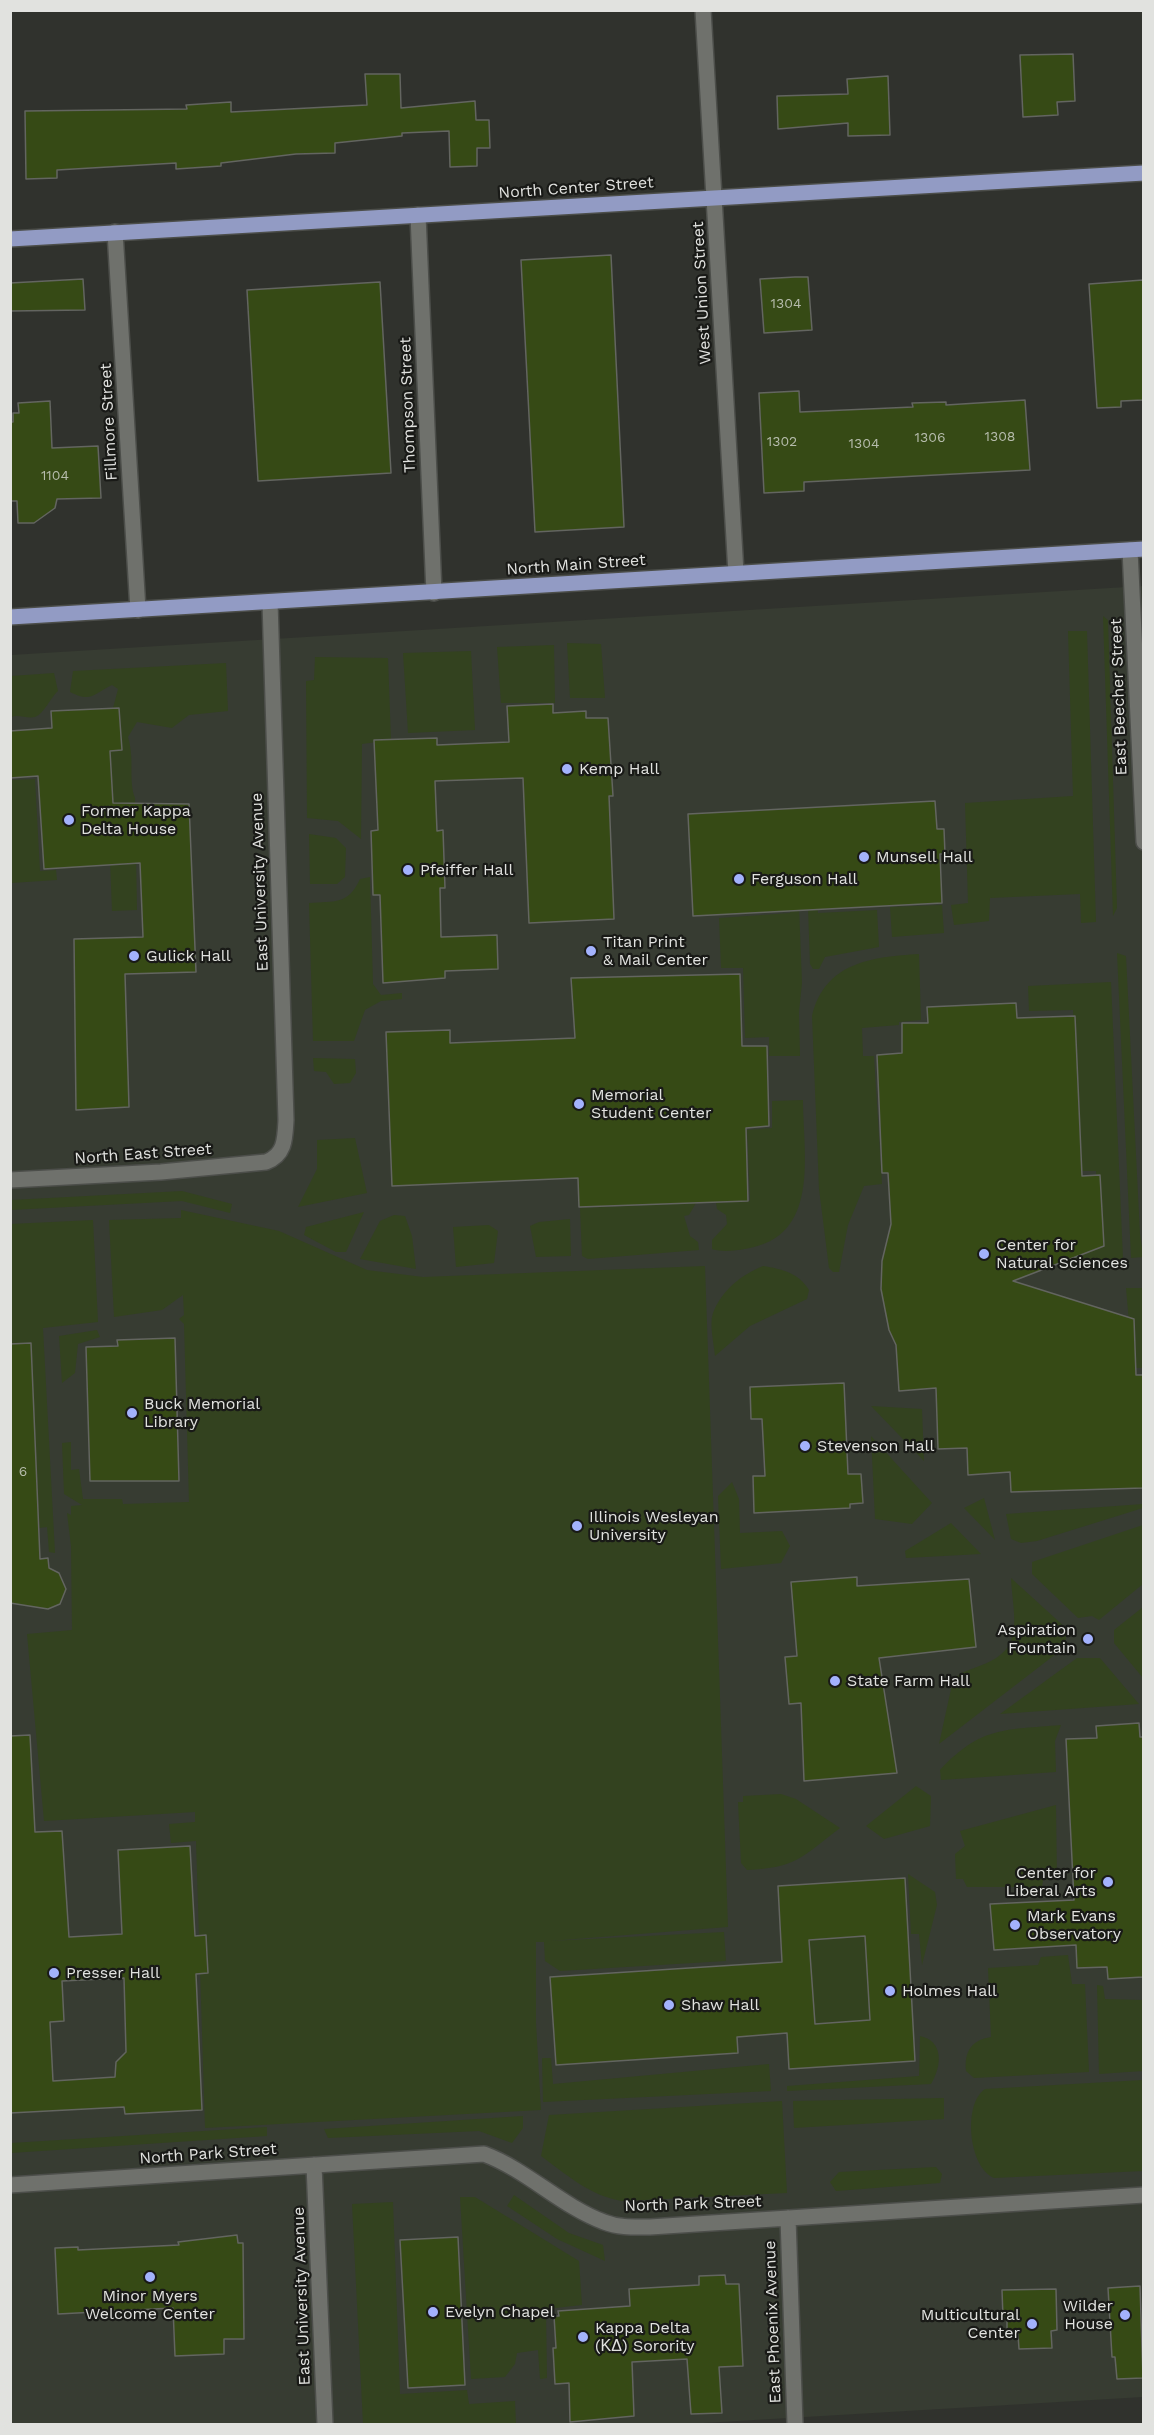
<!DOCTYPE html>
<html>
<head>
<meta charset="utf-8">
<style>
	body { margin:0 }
	#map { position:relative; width:1154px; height:2435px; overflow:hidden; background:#30322d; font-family:"Work Sans",sans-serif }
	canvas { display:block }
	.frame { position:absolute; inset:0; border:12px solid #e1e2df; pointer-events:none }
</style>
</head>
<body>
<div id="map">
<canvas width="1154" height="2435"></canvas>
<div class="frame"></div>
</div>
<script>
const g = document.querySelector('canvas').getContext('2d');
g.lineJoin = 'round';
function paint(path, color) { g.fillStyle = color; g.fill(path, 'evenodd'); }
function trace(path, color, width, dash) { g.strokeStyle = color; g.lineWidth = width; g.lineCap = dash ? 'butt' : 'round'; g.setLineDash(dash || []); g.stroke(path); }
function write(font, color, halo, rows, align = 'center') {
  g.font = font + ' "Work Sans",sans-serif'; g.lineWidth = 4.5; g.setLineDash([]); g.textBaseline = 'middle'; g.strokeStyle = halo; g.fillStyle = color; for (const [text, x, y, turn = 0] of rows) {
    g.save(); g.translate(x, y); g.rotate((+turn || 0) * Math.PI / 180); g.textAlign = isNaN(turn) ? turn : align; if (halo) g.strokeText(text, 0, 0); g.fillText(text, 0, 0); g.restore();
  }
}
paint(new Path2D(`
	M1143,586v1811l-456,27h-676v-1769z`), '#373c32');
paint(new Path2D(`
	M1103,616l5,4 9,288 -4,8z
	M1068,631h19l9,291 -15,1 -1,-29 -90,4 -1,23 -35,4 -3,-20 17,-2 -3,-100 108,-7z
	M567,643l34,1 4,54h-35z
	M554,645l1,58h-54l-4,-56z
	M471,651l4,79 -67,3 -5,-80z
	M315,657l73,1 3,82 -29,4 -1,95 -23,-18 -31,-3 -1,-137 8,-1z
	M226,663l2,48 -39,4 -17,13 -35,-6 -9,15c7,23 0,43 7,61l2,112 -25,1 -2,-50 -15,-88 16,-1 -1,-21 12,-1 -3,-42h-6l5,-19 -6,-4c-19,9 -20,18 -42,7l3,-21z
	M54,673l4,18c-7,6 -14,23 -23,26 -8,2 -16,-3 -24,0v-41z
	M35,779l5,92 16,-1 1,10 -46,3v-103z
	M309,834l27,4 10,10 -1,29 -8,7h-27z
	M370,877l3,107 8,11 21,-2v6l-21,2 -16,9 -11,31h-41l-4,-138c26,-2 39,2 51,-24z
	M942,905l2,28 -52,4 -2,-30z
	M799,906l3,77 -3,29 1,44h-31v-19l-24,1 -2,-70h-22l-2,-50 71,-5 1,-6z
	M817,906l1,7 59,-3 2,37 -54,10 -6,12h-6l-3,-5 -2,-57z
	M1117,953l9,3 14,278 3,20v3l-12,1z
	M919,954l2,66 -22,2v3l-37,3 1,28h11l8,128 -18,2 -16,39 -9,47h-6l-4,-4 -10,-79 -7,-173c13,-54 60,-59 107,-62z
	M1111,982l12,277 -55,8 -1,-9 34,-13 -5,-74h-29l13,-10 -7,-151 -44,1 -1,-25z
	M313,1058l42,1 1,14 -6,10 -16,1 -8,-12 -12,-1z
	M803,1100c0,52 17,131 -49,147 -13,3 -29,6 -42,2v-9l15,-16 -1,-9 -9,-6 -1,-6 34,-2 -3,-71 25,-2v-27z
	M355,1138l12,55 -69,14 19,-38v-29z
	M182,1191l50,13 -2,9 -48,-12 -171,9v-10z
	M696,1203l-7,12 -5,1 6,20 8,6 1,8 -111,9 -6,-3 -2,-48z
	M181,1210l98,21 88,39 56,7 282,-11 23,661 -178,14 174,-9 2,29 -166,10 -15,-10 -1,-19h-8v81l5,87 -336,18 -9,-287 -25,2 -2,-19 26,-2v-10l-151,9 -17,-187 45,-4 -1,-84 -4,-33 4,2v-9l11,-1 -18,-11 -2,-51 9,-1v28l8,-1 4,30h39l1,5 66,-2 -5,-178 -5,-5 5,-4 -1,-20 -21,15 -48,7 -5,-97 72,-2z
	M364,1212l-18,40h-10l-32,-17 2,-8z
	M394,1215l11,1 7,20 4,33 -56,-10 20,-38z
	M570,1219l1,37 -35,1 -6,-31 9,-4z
	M93,1220l5,102 -55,6 12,225 -6,-1 -2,-25 -8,1 -9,-161 -19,2 -1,-145z
	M489,1225l9,6 -4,32 -38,4 -3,-40z
	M763,1266c19,3 36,7 46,24l-2,9 -57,27 -35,30c-1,-12 -6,-32 -2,-43 9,-23 28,-38 50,-47z
	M1126,1288h17v80h-10z
	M97,1330l3,7 -22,7 -3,29 -13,10 -3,-47z
	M871,1406l51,3 2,52z
	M871,1436l61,67 -20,21 -37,-5z
	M732,1482l7,17 1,34 42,-2 8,15 -9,17 -60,6 -3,-73z
	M984,1498l11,42 -31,-32z
	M1143,1504v4l-106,33 -16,2 -10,-4 -5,-25z
	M951,1523l30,31 -75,4 -1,-7z
	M1143,1525v59l-44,36 -7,-4 -14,2 -46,-44v-12z
	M1011,1578l56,51 -2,18 -126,97 14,-64c7,-8 19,-11 29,-15 44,-16 31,-48 29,-87z
	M1143,1607v71l-29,-35v-13z
	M1077,1658h23l39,46 -139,10z
	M1061,1725l-6,16 1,31 -115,8 -1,-10c41,-44 65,-40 121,-45z
	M916,1786l15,10 -1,30 -46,13 -18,-13z
	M781,1794l15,5 44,29c-38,29 -44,40 -93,42l-6,-7 -3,-61h5v-6z
	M1056,1805l1,74 -14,1 -1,7h-75l-4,-8h-7l-1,-25 10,-8 -5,-15z
	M908,1874l27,18 2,13 -15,60 -3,-31h-8z
	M865,1936l5,84 -55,4 -6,-84z
	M1068,1955l4,29h13l4,88 -115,6 -8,-7c-2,-20 6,-31 25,-34l-3,-69 50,-3 3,-8z
	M1097,1985l6,1 2,13 38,1v71l-44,3z
	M920,2036c24,5 22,30 11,48l-144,7v-5l132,-10z
	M542,2058h9l2,26 216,-20 2,27 -228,11z
	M1143,2080v91l-149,7c-26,-11 -31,-75 -9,-89z
	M944,2098v21l-150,9 -1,-27z
	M782,2101l5,92 -165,8c-32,-5 -56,-27 -81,-45l8,-41z
	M523,2116v12l-11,15 -33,-12 -151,7 -4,-9z
	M267,2127v9l-256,17v-10z
	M936,2167l6,7 -2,9 -104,8 -6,-9 9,-10z
	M514,2195l55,38 34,12 2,16 -48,-22 -50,-33z
	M460,2197h15l104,64 3,44 -36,4 1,69 -7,1 -2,-29 -21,3 -2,11 -10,13 -34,2z
	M393,2202l7,192 67,-4 2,14 46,-3 1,23h-153l-11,-220z`), '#33421f');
const building = new Path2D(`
	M1073,54l2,47 -18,1 1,13 -35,2 -3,-62z
	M365,74h35l1,34 74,-7 1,19h13l1,28h-13v18l-27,1 -1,-36 -47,2v3l-67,7v10l-39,1 -75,9v3l-45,3v-6l-119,7v8l-31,1 -1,-68 162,-2 -1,-4 45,-3v10l136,-7z
	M888,76l2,59 -42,1v-13l-70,6 -1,-33 71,-2 -1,-15z
	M611,255l13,272 -89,5 -14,-272z
	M795,277h13l4,53 -48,3 -4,-54z
	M83,279l2,31 -75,1v-28z
	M1143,280v120l-22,1v6l-24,1 -8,-124z
	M380,282l11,191 -133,8 -11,-191z
	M799,391l1,21 113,-5 -1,-4 34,-1v3l79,-5 5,70 -226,12v9l-40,2 -5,-100z
	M50,401l2,47 46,-2 3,52 -44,1 -2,9 -21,15h-16l-1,-22h-7v-79h3v-9h6l-1,-10z
	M553,704v9l33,-2v7h22l5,78h-4l5,123 -85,4 -6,-145 -88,3 2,50 6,-1 2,58h-5l1,49 56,-2 1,34 -53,2v7l-62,5 -3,-88h-7l-2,-64 7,-1 -4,-90 63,-2v7l72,-3 -2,-36z
	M119,708l3,42 -12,1 3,52 76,1 7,168 -71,2 4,133 -53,3 -2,-171 69,-2 -3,-74 -96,6 -6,-93 -28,2v-47l42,-3 -1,-17z
	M935,801l2,28h7l1,25h-5l2,49 -249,13 -5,-102z
	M740,974l2,72h25l2,80 -23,2 2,73 -169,6 -1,-29 -186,8 -6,-154 64,-2v13l125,-5 -4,-60z
	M1016,1003l1,15 58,-2 7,160 18,-1 4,71 -91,35 121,38 2,56h7v113l-132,4 -1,-20 -42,3 -1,-27 -29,1 -2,-61 -37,3 -3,-46 -7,-15 -8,-41 1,-28 9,-37 -3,-51h-6l-5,-118 25,-2v-30h26l-1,-16z
	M175,1338l4,143h-89l-4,-134 32,-1 -1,-6z
	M31,1343l9,216 8,-1 1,10 10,5 7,16 -6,15 -12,5 -38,-6v-259z
	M844,1383l4,91h13l2,29 -13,1v4l-96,5 -1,-37h12l-3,-57h-11l-1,-32z
	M857,1577v9l112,-7 7,68 -97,11 18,115 -93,8 -3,-78 -12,1 -4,-47 12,-1 -6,-74z
	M1139,1723l1,14h3v240l-35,2 -1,-12 -30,1 -1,-23 -82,5 -4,-46 84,-4 -8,-161 31,-1 -1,-12z
	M30,1735l5,97 27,-1 7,106 53,-3 -4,-84 72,-4 5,90 11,-1 1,20 1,18 -12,1 6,136 -77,4 -1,-7 -114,6v-377zM124,1978l2,74 -10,10 -1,15 -62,4 -3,-59 14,-1 -2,-40z
	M905,1878l10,183 -126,8 -2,-36 -50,4 1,16 -182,12 -6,-88 232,-15 -4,-76zM865,1936l5,84 -55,4 -6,-84z
	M237,2235l1,8h5l1,96h-20v15l-49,2 -2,-48 -115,6 -3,-66 23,-1v3l101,-5 -1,-3z
	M458,2237l7,148 -57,3 -8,-148z
	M725,2275l1,9h13l4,82 -24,1 3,46 -31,1 -4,-55 -55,3 2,54 -64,6 -1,-39 -14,1 -2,-36h3l-2,-32h5l-1,-5 72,-5 -1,-17 70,-4v-9z
	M1140,2286l3,92 -26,1 -2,-22h-3l-4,-69z
	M1056,2289l1,41 -6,1 1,17 -33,1 -1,-15h-11v-16h-4l-1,-28z`);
paint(building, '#364a15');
trace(building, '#636560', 1.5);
const minor = new Path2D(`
	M703,10l33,563
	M418,215l16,378
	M115,232l23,378
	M1130,550l14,292
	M10,1180l151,-8 105,-10c19,-7 19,-23 20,-42l-16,-518
	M314,2165l11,259
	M10,2185l474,-31c43,16 77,52 120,68 15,6 31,5 46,5l494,-32
	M788,2218l7,206`);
const primary = new Path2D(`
	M10,239l1134,-66
	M10,617l1134,-68`);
trace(minor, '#4c4e4a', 18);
trace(primary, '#4c4e4a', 18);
trace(minor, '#6f716c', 15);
trace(primary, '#929bc4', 15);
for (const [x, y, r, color] of [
	[567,769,6,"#a3b2fd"],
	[69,820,6,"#a3b2fd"],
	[864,857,6,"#a3b2fd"],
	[408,870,6,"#a3b2fd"],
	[739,879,6,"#a3b2fd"],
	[591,951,6,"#a3b2fd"],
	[134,956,6,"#a3b2fd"],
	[579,1104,6,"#a3b2fd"],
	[984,1254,6,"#a3b2fd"],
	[132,1413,6,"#a3b2fd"],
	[805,1446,6,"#a3b2fd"],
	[577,1526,6,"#a3b2fd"],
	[1088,1639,6,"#a3b2fd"],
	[835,1681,6,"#a3b2fd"],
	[1108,1882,6,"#a3b2fd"],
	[1015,1925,6,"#a3b2fd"],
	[54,1973,6,"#a3b2fd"],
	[890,1991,6,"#a3b2fd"],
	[669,2005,6,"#a3b2fd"],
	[150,2277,6,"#a3b2fd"],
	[433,2312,6,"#a3b2fd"],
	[1125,2315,6,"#a3b2fd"],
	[1032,2324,6,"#a3b2fd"],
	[583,2337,6,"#a3b2fd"]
]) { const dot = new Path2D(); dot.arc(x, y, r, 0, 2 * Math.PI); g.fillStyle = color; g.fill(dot); trace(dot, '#191a17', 2); }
write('14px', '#b6bcac', null, [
	["1304",786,304],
	["1308",1000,437],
	["1306",930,438],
	["1302",782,442],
	["1304",864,444],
	["1104",55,476],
	["6",23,1472]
]);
write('16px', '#e1e2df', '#191a17', [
	["North Center Street",576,188,-4],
	["West Union Street",702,293,-93],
	["Thompson Street",408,405,-92],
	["Fillmore Street",109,422,-93],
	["North Main Street",576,565,-4],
	["East Beecher Street",1119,697,-92],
	["East University Avenue",260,882,-92],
	["North East Street",143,1154,-4],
	["North Park Street",208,2154,-4],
	["North Park Street",693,2204,-2],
	["East University Avenue",302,2296,-92],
	["East Phoenix Avenue",773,2322,-92]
]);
write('16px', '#e1e2df', '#191a17', [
	["Kemp Hall",579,769],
	["Former Kappa",81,811],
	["Delta House",81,829],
	["Munsell Hall",876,857],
	["Pfeiffer Hall",420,870],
	["Ferguson Hall",751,879],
	["Titan Print",603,942],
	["& Mail Center",603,960],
	["Gulick Hall",146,956],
	["Memorial",591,1095],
	["Student Center",591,1113],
	["Center for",996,1245],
	["Natural Sciences",996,1263],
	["Buck Memorial",144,1404],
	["Library",144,1422],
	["Stevenson Hall",817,1446],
	["Illinois Wesleyan",589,1517],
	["University",589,1535],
	["Aspiration",1076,1630,"right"],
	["Fountain",1076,1648,"right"],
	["State Farm Hall",847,1681],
	["Center for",1096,1873,"right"],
	["Liberal Arts",1096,1891,"right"],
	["Mark Evans",1027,1916],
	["Observatory",1027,1934],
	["Presser Hall",66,1973],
	["Holmes Hall",902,1991],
	["Shaw Hall",681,2005],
	["Minor Myers",150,2296,"center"],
	["Welcome Center",150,2314,"center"],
	["Wilder",1113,2306,"right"],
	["House",1113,2324,"right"],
	["Evelyn Chapel",445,2312],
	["Multicultural",1020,2315,"right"],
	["Center",1020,2333,"right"],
	["Kappa Delta",595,2328],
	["(ΚΔ) Sorority",595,2346]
], 'left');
</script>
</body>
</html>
